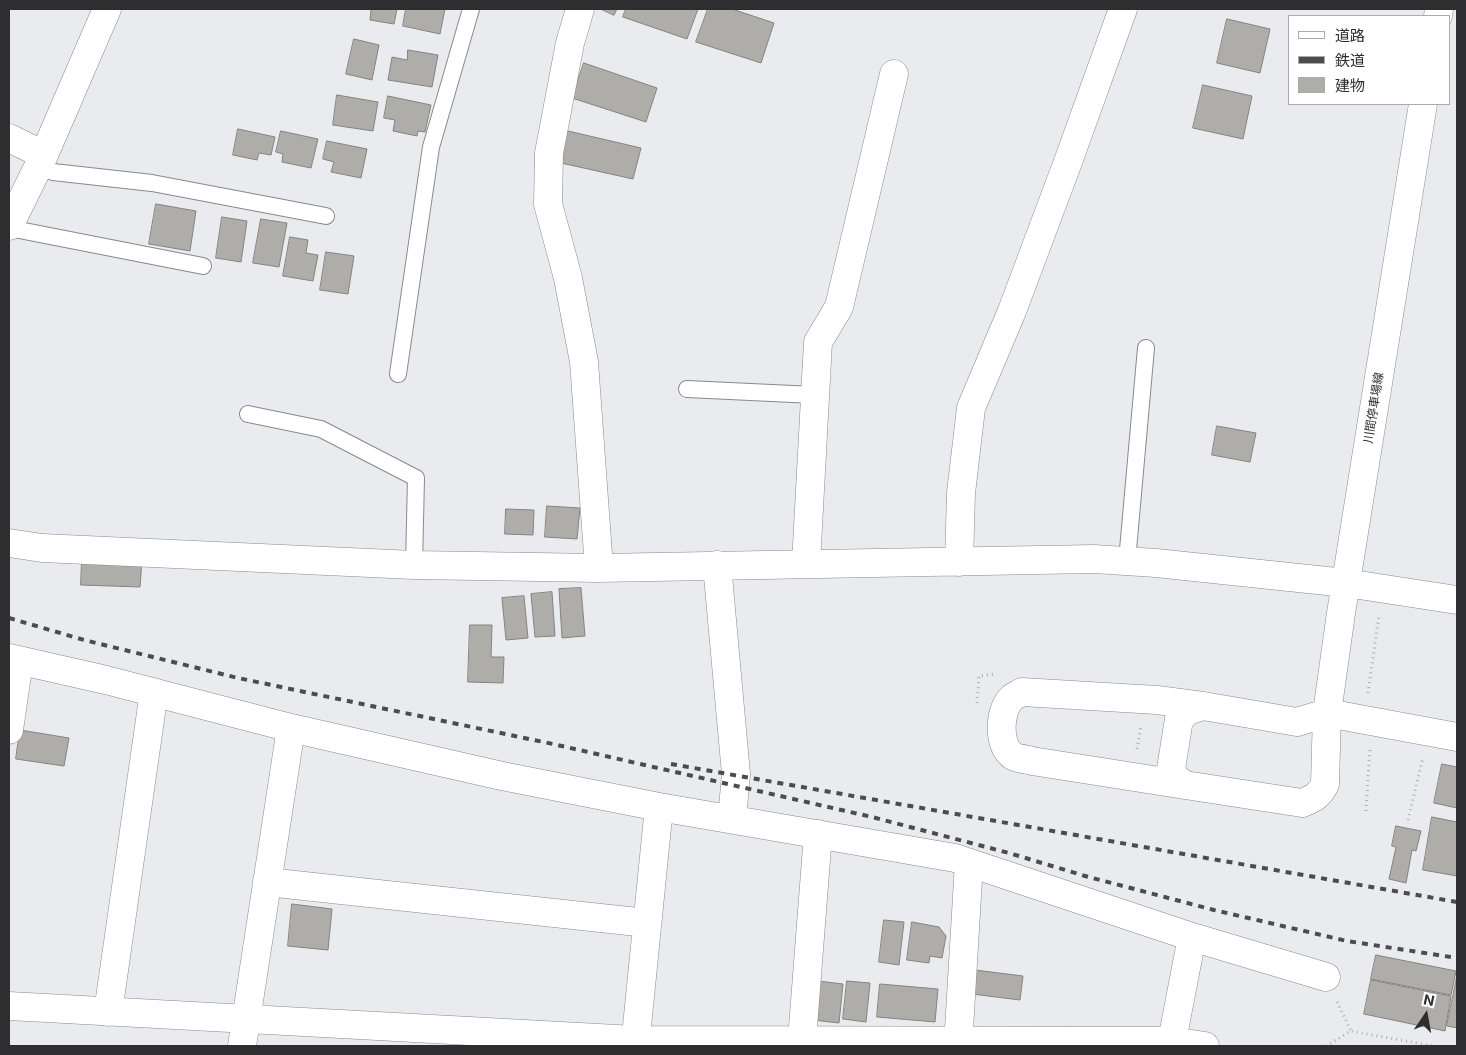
<!DOCTYPE html>
<html>
<head>
<meta charset="utf-8">
<style>
	body { margin:0 }
	#map { position:relative; width:1466px; height:1055px; overflow:hidden; background:#eaebef; font-family:Inter,"Noto Sans JP",sans-serif }
	canvas { display:block }
	.frame { position:absolute; inset:0; border:10px solid #2e2e30; pointer-events:none }
	.legend { position:absolute; left:1288px; top:15px; width:162px; height:90px; box-sizing:border-box; background:#fff; border:1px solid #ababac; margin:0; padding:6px 9px; list-style:none; font-size:15px; color:#2e2e30 }
	.legend li { display:flex; align-items:center; gap:10px; height:25px }
	.legend b { width:25px; border:1px solid #ababac }
	.north { position:absolute; left:1401px; top:990px; width:50px; height:50px; -webkit-text-stroke:4px #fff; paint-order:stroke; rotate:12deg; font-size:14px; font-weight:700; line-height:20px; text-align:center; color:#2e2e30 }
	.north::after { content:''; display:block; margin:auto; width:18px; height:22px; background:#2e2e30; clip-path:polygon(50% 0,100% 100%,50% 72%,0 100%) }
</style>
</head>
<body>
<div id="map">
<canvas width="1466" height="1055"></canvas>
<div class="frame"></div>
<ul class="legend">
<li><b style="height:6px;background:#fff"></b>道路</li>
<li><b style="height:6px;background:#4c4c4e"></b>鉄道</li>
<li><b style="height:14px;background:#aeada9"></b>建物</li>
</ul>
<div class="north">N</div>
</div>
<script>
const g = document.querySelector('canvas').getContext('2d');
g.lineJoin = 'round';
function paint(path, color) { g.fillStyle = color; g.fill(path, 'evenodd'); }
function trace(path, color, width, dash) { g.strokeStyle = color; g.lineWidth = width; g.lineCap = dash ? 'butt' : 'round'; g.setLineDash(dash || []); g.stroke(path); }
function write(font, color, halo, rows, align = 'center') {
  g.font = font + ' Inter,"Noto Sans JP",sans-serif'; g.lineWidth = 5; g.setLineDash([]); g.textBaseline = 'middle'; g.strokeStyle = halo; g.fillStyle = color; for (const [text, x, y, turn = 0] of rows) {
    g.save(); g.translate(x, y); g.rotate((+turn || 0) * Math.PI / 180); g.textAlign = isNaN(turn) ? turn : align; if (halo) g.strokeText(text, 0, 0); g.fillText(text, 0, 0); g.restore();
  }
}
const building = new Path2D(`
	M361,9h36l-3,15 -24,-4 1,-10z
	M406,9h39l-5,25 -37,-8z
	M601,9h16l-3,6z
	M626,9h72l-11,30 -64,-22z
	M708,9h24l42,14 -13,40 -65,-21z
	M1227,19l43,10 -10,44 -43,-10z
	M354,39l25,6 -7,35 -26,-6z
	M408,50l30,5 -6,32 -44,-7 4,-23 15,3z
	M584,63l73,25 -11,34 -74,-24z
	M1203,85l49,11 -9,43 -50,-11z
	M337,95l41,7 -5,29 -40,-6z
	M388,96l43,9 -6,27 -7,-1 -1,5 -24,-5 2,-11 -11,-2z
	M238,129l37,8 -4,18 -12,-2 -2,7 -24,-5z
	M281,131l37,8 -7,29 -29,-6 1,-8 -7,-2z
	M568,131l73,17 -8,31 -72,-16z
	M327,141l40,8 -6,29 -30,-6 3,-10 -11,-3z
	M156,204l40,7 -6,40 -41,-7z
	M222,217l25,4 -6,41 -25,-4z
	M261,219l26,4 -8,44 -26,-4z
	M290,237l18,3 -2,13 12,2 -5,26 -30,-5z
	M326,252l28,4 -6,38 -28,-4z
	M1217,426l39,7 -6,29 -38,-7z
	M547,506l33,2 -3,31 -32,-2z
	M506,509l28,1 -1,25 -28,-1z
	M82,558l60,2 -2,27 -59,-2z
	M581,588l4,48 -23,2 -3,-49z
	M552,592l3,44 -20,1 -4,-43z
	M524,596l4,42 -22,2 -4,-42z
	M470,625h22l-1,32h13l-1,26 -35,-1z
	M20,730l49,8 -5,28 -48,-7z
	M1442,764l15,3v41l-23,-5z
	M1432,817l25,5v54l-34,-6z
	M1396,826l25,5 -5,20 -4,-1 -6,33 -17,-4 7,-32 -4,-1z
	M292,904l40,5 -4,41 -40,-4z
	M884,920l20,2 -5,43 -20,-3z
	M912,922l27,5 7,9 -4,22 -12,-2 -1,7 -22,-3z
	M1376,955l80,16 -5,24 -80,-16z
	M967,969l56,7 -3,24 -56,-7z
	M1457,975v53l-10,-2z
	M1371,980l80,16 -6,35 -81,-17z
	M818,981l25,3 -4,39 -26,-3z
	M847,981l23,2 -4,39 -23,-3z
	M880,984l58,5 -3,33 -58,-5z`);
paint(building, '#aeada9');
trace(building, '#84837f', 1);
const lane = new Path2D(`
	M39,165l14,7 99,11 174,33
	M9,228l194,38
	M398,374l33,-227 40,-138
	M687,389l127,6
	M248,414l73,15 95,49 -2,87
	M1127,561l19,-213`);
const street = new Path2D(`
	M580,9l-10,34 -21,110 -1,51 20,74 16,84 15,206
	M9,138l35,17
	M9,226l35,-71 63,-146
	M9,543l33,5 372,17 185,3 495,-9 62,4 190,20
	M959,562l2,-69 10,-85 41,-97 57,-152 54,-150
	M806,564l12,-222 21,-35 55,-233
	M717,565l19,209 -4,45
	M9,658l97,22 185,48 211,48 157,31 296,51 237,79 134,40
	M1327,713l130,24
	M9,730l10,-69
	M267,882l380,41
	M9,1006l626,34 537,1 33,5
	M108,1012l46,-320
	M802,1040l16,-206
	M242,1046l49,-318
	M635,1046l24,-239
	M958,1046l11,-183
	M1171,1046l21,-109`);
const secondary = new Path2D(`
	M1438,16l1,-7
	M1346,583l111,17
	M1327,713l-30,9 -94,-16 -15,5 -9,8 -8,50 4,9 10,7 117,18c11,-4 18,-8 23,-19l2,-71 14,-100 82,-509
	M1185,785l-153,-24c-5,-2 -14,-2 -19,-5 -16,-10 -14,-47 -1,-58 2,-2 7,-4 10,-6l135,8 46,6`);
trace(lane, '#88898d', 18);
trace(street, '#88898d', 29);
trace(secondary, '#88898d', 29);
trace(new Path2D(`
	M1368,693l11,-78
	M977,703l2,-27 16,-2
	M1137,749l4,-23
	M1366,811l4,-64
	M1408,820l15,-63
	M1397,877l8,-40
	M1379,968l63,12
	M1337,1002l14,29
	M1326,1046l25,-15 82,15`), '#afafb3', 3, [1, 4]);
trace(lane, '#fff', 16);
trace(street, '#fff', 28);
trace(secondary, '#fff', 28);
trace(new Path2D(`
	M9,618l75,22 154,38 315,66 319,73 137,36 76,23 129,34 133,31 110,17
	M671,764l786,138`), '#4c4c4e', 4, [6, 6]);
write('12px', '#2e2e30', '#fff', [
	["川間停車場線",1374,408,-81]
]);
</script>
</body>
</html>
